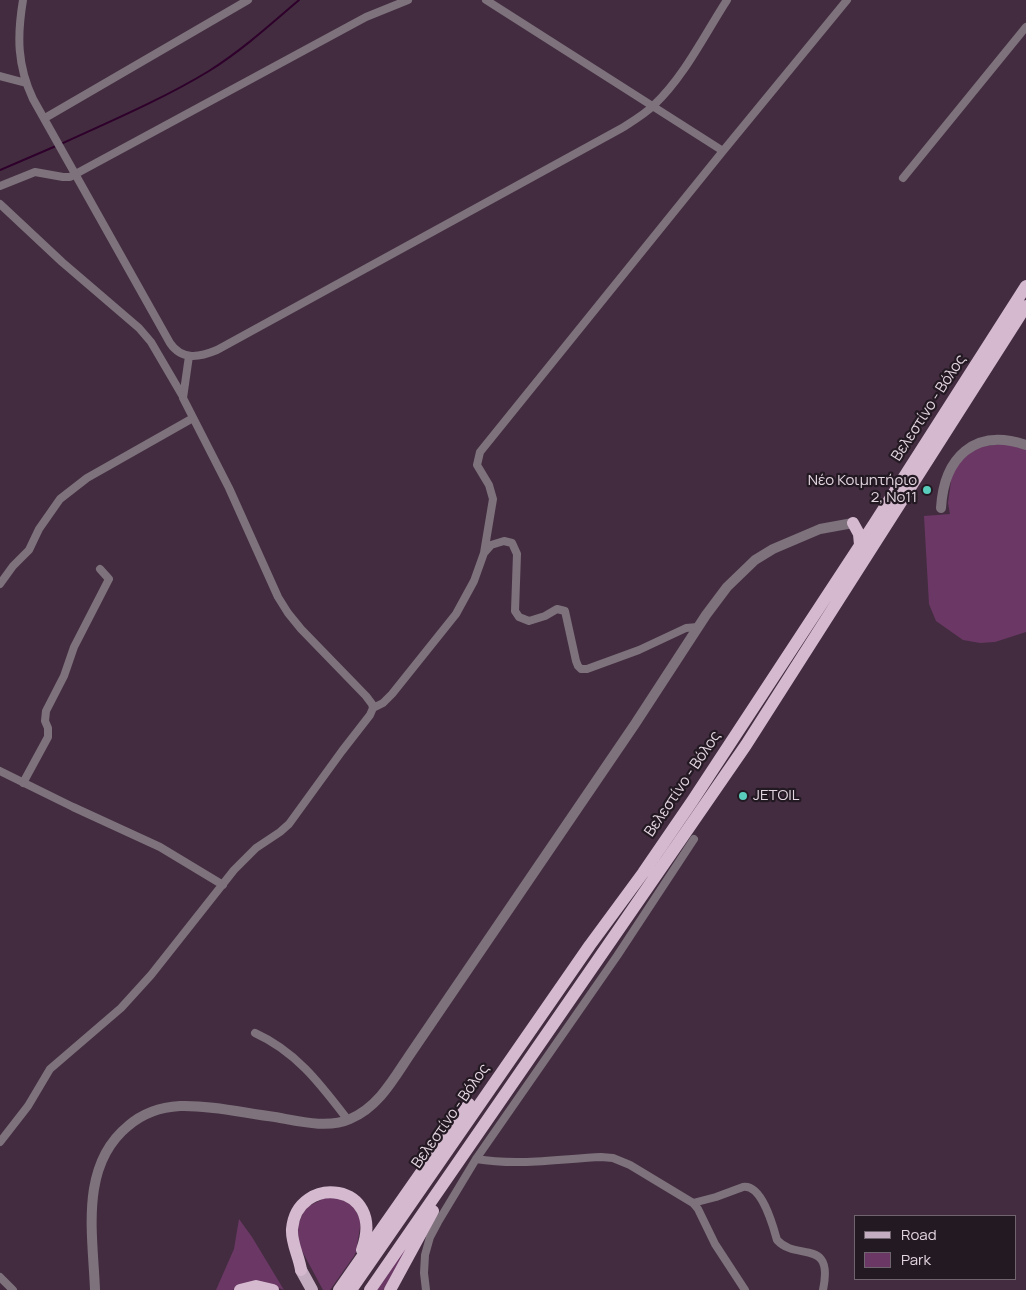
<!DOCTYPE html>
<html>
<head>
<meta charset="utf-8">
<style>
	body { margin:0 }
	#map { position:relative; width:1026px; height:1290px; overflow:hidden; background:#432c40; font-family:Manrope,sans-serif }
	canvas { display:block }
	.legend { position:absolute; left:854px; top:1215px; width:162px; height:65px; box-sizing:border-box; background:#231922; border:1px solid #70646e; margin:0; padding:6px 9px; list-style:none; font-size:15px; color:#e3d5e1 }
	.legend li { display:flex; align-items:center; gap:10px; height:25px }
	.legend b { width:25px; border:1px solid #70646e }
</style>
</head>
<body>
<div id="map">
<canvas width="1026" height="1290"></canvas>
<ul class="legend">
<li><b style="height:6px;background:#c5adc1"></b>Road</li>
<li><b style="height:14px;background:#6b3865"></b>Park</li>
</ul>
</div>
<script>
const g = document.querySelector('canvas').getContext('2d');
g.lineJoin = 'round';
function paint(path, color) { g.fillStyle = color; g.fill(path, 'evenodd'); }
function trace(path, color, width, dash) { g.strokeStyle = color; g.lineWidth = width; g.lineCap = dash ? 'butt' : 'round'; g.setLineDash(dash || []); g.stroke(path); }
function write(font, color, halo, rows, align = 'center') {
  g.font = font + ' Manrope,sans-serif'; g.lineWidth = 4.5; g.setLineDash([]); g.textBaseline = 'middle'; g.strokeStyle = halo; g.fillStyle = color; for (const [text, x, y, turn = 0] of rows) {
    g.save(); g.translate(x, y); g.rotate((+turn || 0) * Math.PI / 180); g.textAlign = isNaN(turn) ? turn : align; if (halo) g.strokeText(text, 0, 0); g.fillText(text, 0, 0); g.restore();
  }
}
paint(new Path2D(`
	M1009,443l17,7v182l-31,10 -15,1 -17,-3 -27,-19 -7,-17 -5,-88 26,-2 -2,-11 4,-29 14,-21 14,-6z
	M329,1196l22,6 10,19 -5,31 -2,4 -24,34h-7l-22,-41 -5,-19 9,-22z
	M239,1219l13,18 32,53 -11,-4 -37,2 -3,2h-17l18,-41z
	M414,1233l-27,57h-10z`), '#6b3865');
trace(new Path2D(`
	M61,144c48,-22 102,-45 148,-73 32,-20 61,-46 90,-71
	M0,170l56,-24`), '#2e002b', 2);
trace(new Path2D(`
	M23,0c-6,36 -6,65 10,99l137,244c12,18 30,14 47,7l405,-222c11,-7 23,-14 32,-23 30,-28 51,-71 73,-105
	M486,0l237,151
	M0,76l26,7
	M45,118l203,-118
	M903,178l123,-151
	M0,186l35,-14 28,5h7l296,-160 42,-17
	M0,204l62,58 77,66 12,14 31,53
	M484,553l9,-54 -4,-14 -12,-20 3,-13 243,-301 124,-151
	M0,584l13,-18 16,-16 10,-21 21,-30 27,-21 106,-60
	M373,708l10,-5 9,-9 64,-80 18,-33 10,-28 7,-8 13,-4 8,2 5,11 -2,57 4,6 10,4 16,-5 12,-7 8,2 11,50 2,5 3,3h6l52,-19 47,-22 12,-1
	M0,771l73,36 87,40 63,38
	M23,783l25,-46v-9l-3,-7 1,-10 18,-35 10,-29 35,-68 -9,-10
	M255,1033c42,19 66,52 93,87
	M0,1142l28,-36 22,-37 71,-61 30,-33 83,-105 22,-22 24,-16 9,-8 53,-73 28,-36 3,-7 -1,-4 -6,-8 -65,-67 -13,-16 -10,-16 -49,-109 -46,-90 6,-42
	M476,1159c42,7 84,0 125,-2l12,1 17,7 63,38 5,6 17,35 30,46
	M693,1203l23,-6 27,-10c19,-3 30,39 34,53 20,22 57,-3 46,50
	M0,1277l13,13
	M426,1290l-2,-17 1,-18 5,-18 8,-15 38,-63 141,-203 77,-117`), '#7e727c', 8);
trace(new Path2D(`
	M941,508c3,-50 33,-81 85,-63
	M95,1290c-2,-55 -16,-124 33,-164 15,-13 33,-19 52,-20 31,-1 64,7 95,11 23,4 53,12 75,2 29,-12 44,-41 61,-66l224,-329 71,-109 21,-28 28,-27 18,-11 47,-20 33,-6`), '#7e727c', 10);
trace(new Path2D(`
	M301,1270l11,20`), '#c5adc1', 12);
trace(new Path2D(`
	M853,523l6,11 1,11
	M301,1270c-2,-14 -10,-27 -9,-41 5,-56 95,-47 70,21
	M240,1290l16,-4 17,4
	M339,1290l130,-186
	M351,1290l239,-345 53,-72 50,-73 181,-276 152,-238
	M370,1290l376,-545 280,-439
	M390,1290l43,-79`), '#d4b9cf', 12);
for (const [x, y, r, color] of [
	[927,490,5,"#5acebc"],
	[743,796,5,"#5acebc"]
]) { const dot = new Path2D(); dot.arc(x, y, r, 0, 2 * Math.PI); g.fillStyle = color; g.fill(dot); trace(dot, '#231922', 2); }
write('15px', '#e3d5e1', '#231922', [
	["Βελεστίνο - Βόλος",929,408,-57],
	["Βελεστίνο - Βόλος",683,784,-56],
	["Βελεστίνο - Βόλος",451,1116,-55]
]);
write('15px', '#e3d5e1', '#231922', [
	["Νέο Κοιμητήριο",917,481],
	["2, Νο11",917,498],
	["JETOIL",753,796,"left"]
], 'right');
</script>
</body>
</html>
